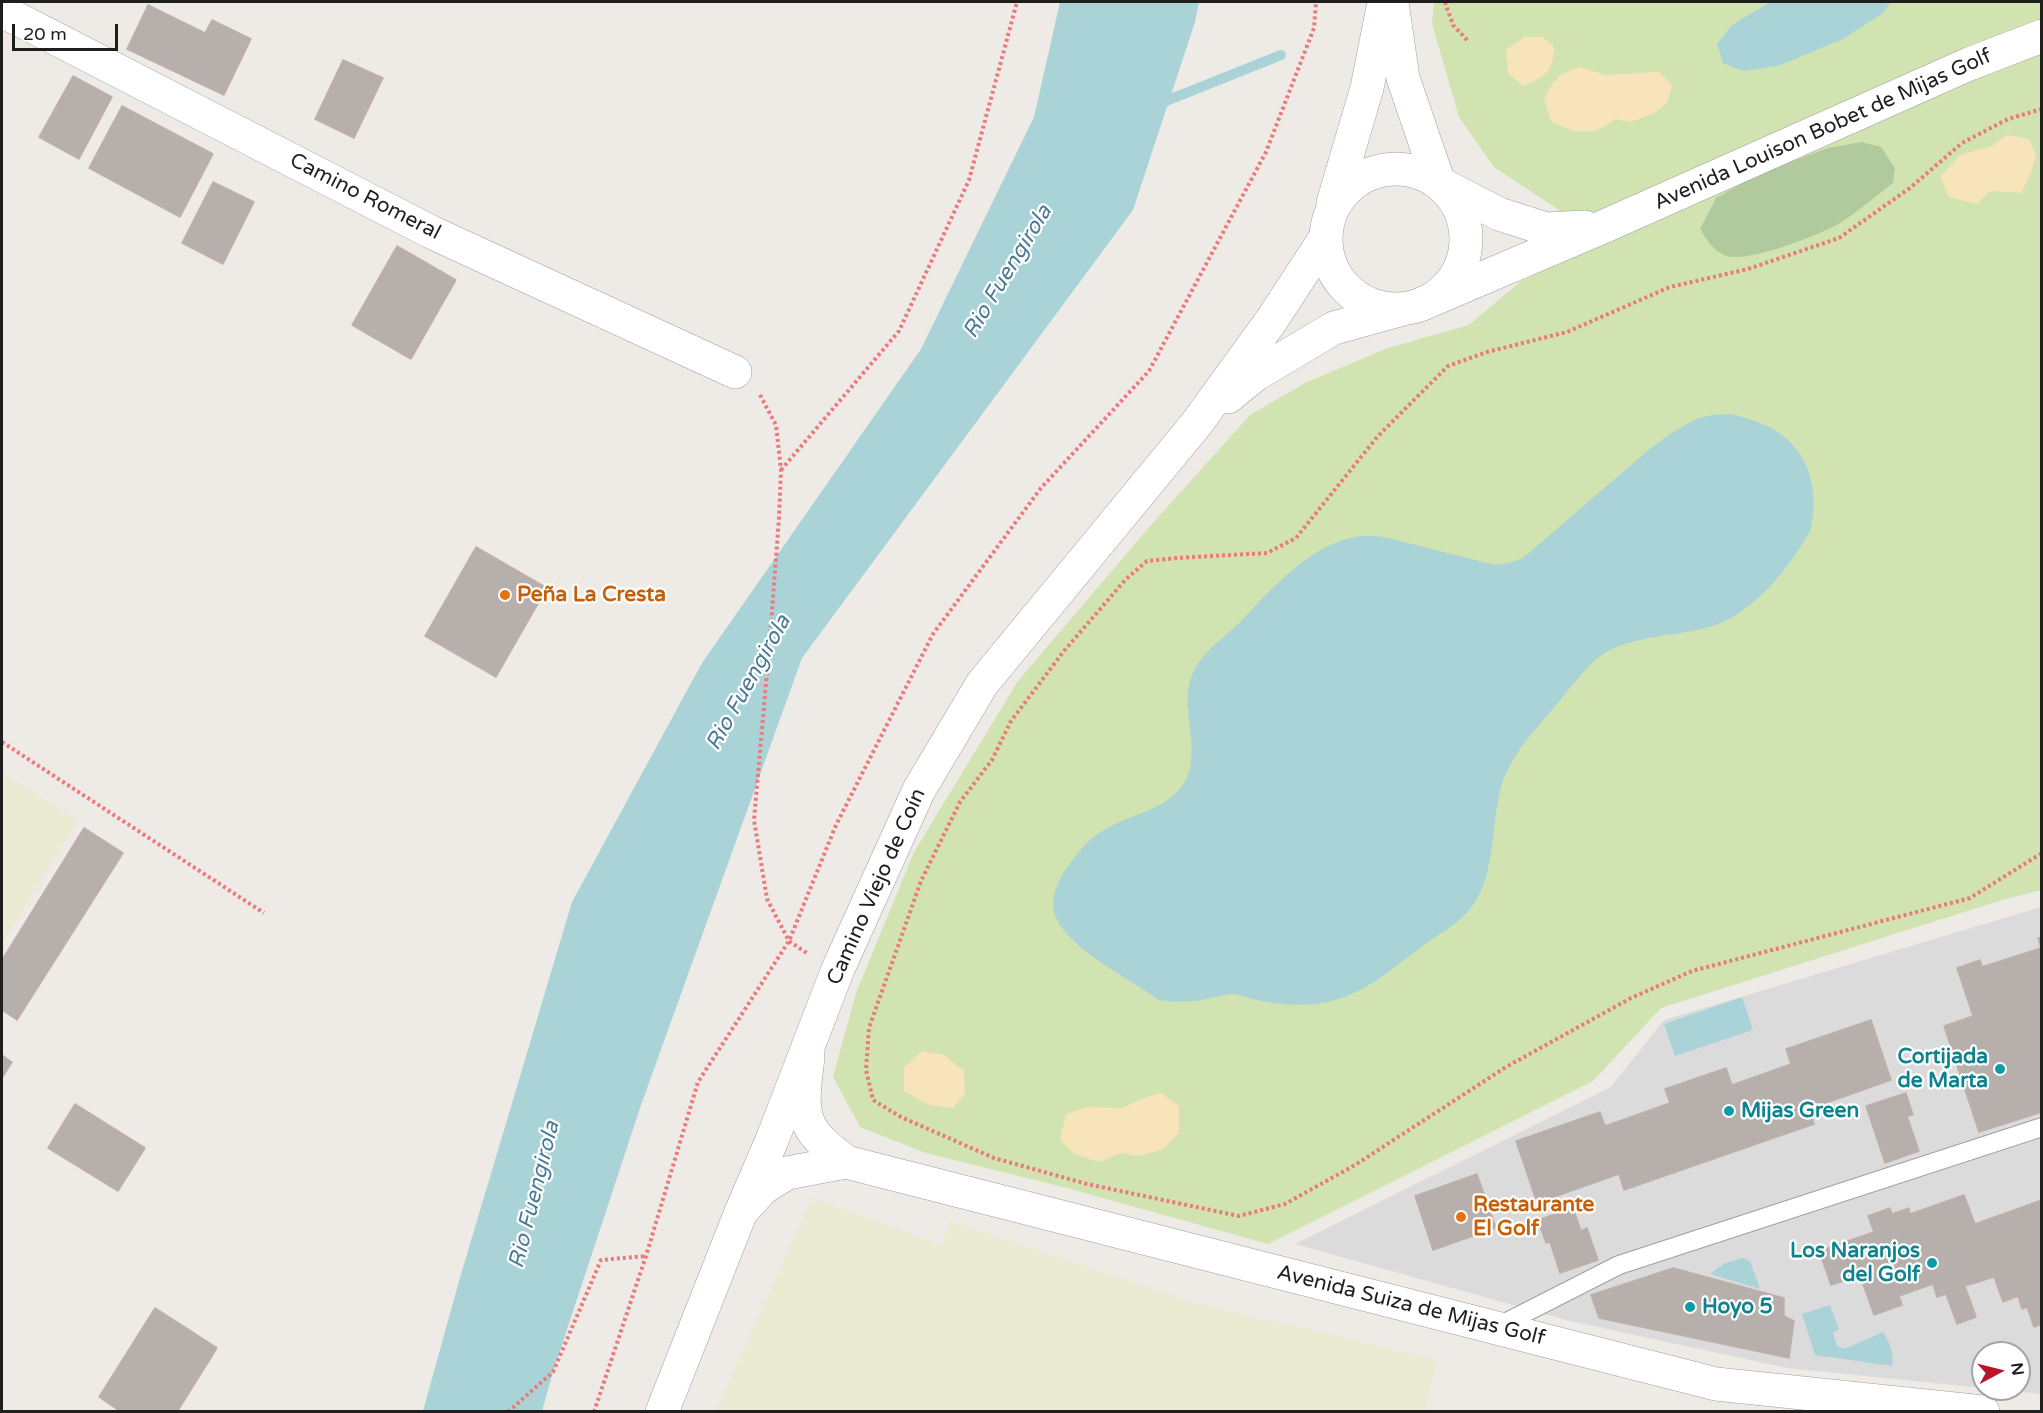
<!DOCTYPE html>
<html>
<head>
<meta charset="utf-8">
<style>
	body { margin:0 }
	#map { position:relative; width:2043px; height:1413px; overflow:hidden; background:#eeeae6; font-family:"Varela Round",sans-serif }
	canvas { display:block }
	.frame { position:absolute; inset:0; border:3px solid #1e1e1e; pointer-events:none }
	.north { position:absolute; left:1971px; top:1341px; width:60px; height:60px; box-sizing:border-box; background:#fff; border:2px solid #a5a5a5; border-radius:50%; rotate:83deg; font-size:16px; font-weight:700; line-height:24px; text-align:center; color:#1e1e1e }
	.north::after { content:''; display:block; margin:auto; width:21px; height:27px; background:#b91428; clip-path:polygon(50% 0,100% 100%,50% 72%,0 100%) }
	.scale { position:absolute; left:12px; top:24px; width:106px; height:27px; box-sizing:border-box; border:3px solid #1e1e1e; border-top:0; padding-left:8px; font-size:18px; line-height:21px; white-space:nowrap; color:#1e1e1e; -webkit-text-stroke:4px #fff; paint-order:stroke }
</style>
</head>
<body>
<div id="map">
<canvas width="2043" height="1413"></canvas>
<div class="frame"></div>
<div class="north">N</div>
<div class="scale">20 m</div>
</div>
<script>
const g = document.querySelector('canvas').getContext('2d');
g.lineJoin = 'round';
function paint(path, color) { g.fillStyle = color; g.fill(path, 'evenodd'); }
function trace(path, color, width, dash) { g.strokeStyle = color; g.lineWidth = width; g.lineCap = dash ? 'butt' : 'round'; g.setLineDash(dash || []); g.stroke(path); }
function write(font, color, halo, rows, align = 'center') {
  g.font = font + ' "Varela Round",sans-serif'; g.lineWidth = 4.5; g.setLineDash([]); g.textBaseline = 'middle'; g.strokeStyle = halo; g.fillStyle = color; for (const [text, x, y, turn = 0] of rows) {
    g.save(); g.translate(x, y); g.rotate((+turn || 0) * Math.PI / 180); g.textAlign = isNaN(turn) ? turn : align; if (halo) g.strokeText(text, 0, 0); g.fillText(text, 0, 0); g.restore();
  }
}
paint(new Path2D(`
	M2041,907v487l-49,-5h27v-36h-36v35l-196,-20 -217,-47 -275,-77 316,-157 53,-67z`), '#dcdbdc');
paint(new Path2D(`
	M2,772l76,48 -76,124z
	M812,1198l130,47 8,-24 241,81 246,58 -12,51h-709z`), '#ebead3');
paint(new Path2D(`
	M1434,2h607v888l-39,10 -341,108 -68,73 -325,163 -201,-56 -141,-35 -66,-26 -27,-50 23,-84 58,-141 104,-171 133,-156 99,-110 57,-33 81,-34 81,-23 52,-44 40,-18 -2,-53 -65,-43 -35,-50 -27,-93z`), '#d0e3b0');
paint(new Path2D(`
	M1861,142l20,5 14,21 -2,15c-17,13 -34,27 -51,39 -19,12 -98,43 -118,33 -12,-6 -17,-15 -24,-26l16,-31 45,-25 67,-25z`), '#b0ca9e');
paint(new Path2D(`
	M1525,37h18l11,10c-1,25 -8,29 -31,39l-15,-13 -2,-23z
	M1580,67l25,8 54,-3 13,13 -5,18 -14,11 -23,8 -15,-3c-21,18 -41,15 -64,2l-7,-22c11,-21 14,-25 36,-32z
	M2007,135l22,4 7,16 -5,18 -10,20 -31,-2 -13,13 -28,-7 -9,-20 20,-22 32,-9z
	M922,1051l22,4 20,16 1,23 -12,14 -24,-3 -25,-14v-24z
	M1161,1093l18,13v27l-17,17 -24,6 -17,-3 -22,9 -25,-8 -14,-14 6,-26 22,-7 34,1 21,-10z`), '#f8e4ba');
paint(new Path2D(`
	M1060,2h139l-4,20 -62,188 -331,448 -161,447 -88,267 -11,39h-119l36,-130 113,-379 130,-239 219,-314 113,-232z
	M1770,2h121l-8,11 -40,26 -65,27 -35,5 -20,-8 -6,-19 15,-19z
	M1731,414c19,5 42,11 57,26 24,23 30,57 23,88 -2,6 -7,13 -10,18 -18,28 -41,55 -70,72 -41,23 -104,11 -139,45 -11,11 -21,24 -31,36 -22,27 -53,57 -61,92 -8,34 -6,78 -23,108 -13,23 -36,33 -56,48 -33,25 -62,52 -105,57 -21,2 -43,0 -63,-5 -7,-1 -14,-5 -21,-5 -12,1 -24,5 -36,7 -13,1 -25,1 -37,-1 -28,-21 -104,-57 -106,-94 0,-15 7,-30 16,-41 10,-14 19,-26 35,-35 24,-15 55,-18 75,-40 26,-30 3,-71 10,-105 6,-30 34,-45 53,-65 31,-33 73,-80 120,-84 18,-2 36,5 54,9 26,7 52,13 79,20l14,-2 14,-5 122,-105 23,-18 28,-16 16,-4z
	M1742,997l11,33 -78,26 -11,-32z
	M1743,1258l7,3 10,28 -50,-15 15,-11z
	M1830,1305l9,24 -6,4 4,13 5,2h5l36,-16c7,11 11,20 9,34l-77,-11 -13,-41z`), '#aad3d8');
trace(new Path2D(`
	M1156,105l125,-50`), '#aad3d8', 10);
const building = new Path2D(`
	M148,5l57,28 7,-13 39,19 -27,56 -97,-46z
	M343,60l40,18 -29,60 -39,-19z
	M73,76l39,21 -33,62 -40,-22z
	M122,106l91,48 -33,63 -91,-49z
	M213,182l41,20 -31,62 -41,-21z
	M397,246l59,34 -45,79 -59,-34z
	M476,547l71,41 -51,89 -71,-41z
	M84,828l39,25 -106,167 -15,-10v-50z
	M2042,937v175l-63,20 -35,-106 29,-10 -16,-48 23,-8 2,7 59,-19 -3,-10z
	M1871,1020l20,60 -82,29 5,15 -190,66 -5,-16 -82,29 -21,-62 84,-29 5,14 65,-23 -5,-14 61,-21 6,17 59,-21 -5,-15z
	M2,1055l10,7 -10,16z
	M1906,1093l7,22 -6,1 12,35 -34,12 -19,-57z
	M75,1104l70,44 -27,43 -70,-43z
	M1477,1174l19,54 -63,22 -18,-54z
	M1964,1195l11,29 67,-24v124l-8,3 -7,-20 -5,2 -4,-13 -15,6 -9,-25 -29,9 11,31 -19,7 -11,-30 -9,3 -4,-13 -34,12 3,9 -28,10 -14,-39 -29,9 -12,-34 55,-19 -6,-16 22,-8 2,6 17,-6 1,6z
	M1573,1208l8,23 6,-3 11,32 -38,13 -10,-31 -4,1 -8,-23z
	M1673,1268l111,30v18l10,5 -5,37 -190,-40 -8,-23z
	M155,1308l62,40 -40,64h-56l-22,-15z`);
paint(building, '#b7afab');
trace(building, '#beb0a9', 1.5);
const service = new Path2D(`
	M1497,1327l122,-62 423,-138`);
const minor = new Path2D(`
	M2,11l429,221 304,140
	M1445,186l54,28 47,15 39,-2
	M1422,304l183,-78 364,-162 73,-28
	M808,1057c-2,21 -8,47 1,67 7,16 24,27 37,38
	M741,1212l22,-24 24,-15 59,-11 870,222 267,28`);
const tertiary = new Path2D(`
	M1392,3l11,75 36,105
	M1326 239a70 70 0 1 1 140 0a70 70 0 1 1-140 0Z
	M1333,203l34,-115 17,-86
	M1228,397l27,-22 79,-47 65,-18
	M662,1412l79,-200 31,-72 66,-171 81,-179 63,-106 215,-261 74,-102 55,-84`);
trace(service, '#9f9f9f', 20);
trace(minor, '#9f9f9f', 34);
trace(tertiary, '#9f9f9f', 34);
trace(new Path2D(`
	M1445,2l8,23 15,16
	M2042,109l-34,10 -46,24 -52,45 -71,50 -91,31 -78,18 -103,45 -80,20 -39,14 -70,70 -82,102 -29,15 -90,5 -30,3 -21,18 -62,72 -53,70 -19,39 -32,42 -39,79 -52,147 -3,42 7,30 28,17 93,41 93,26 152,32 46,-12 70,-39 151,-98 125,-69 61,-27 278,-73 72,-45
	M760,395l16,30 5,45 -2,48 -9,120 -16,182 13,79 22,42 19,13
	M781,470l118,-139 70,-151 48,-178
	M2,742l262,171
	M508,1412l45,-40 48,-112 45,-4
	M594,1412l52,-156 52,-174 91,-141 47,-116 97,-191 108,-146 108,-117 117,-219 48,-124 2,-26`), '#ec797b', 4, [3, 3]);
trace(service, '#fff', 18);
trace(minor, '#fff', 33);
trace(tertiary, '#fff', 33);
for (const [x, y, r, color] of [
	[505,595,6,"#e8710a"],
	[2000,1069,6,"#0f9aa8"],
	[1729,1111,6,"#0f9aa8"],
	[1461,1217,6,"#e8710a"],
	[1932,1263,6,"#0f9aa8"],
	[1690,1307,6,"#0f9aa8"]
]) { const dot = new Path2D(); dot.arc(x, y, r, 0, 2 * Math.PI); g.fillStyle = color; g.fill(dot); trace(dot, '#fff', 2); }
write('21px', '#1e1e1e', '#fff', [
	["Avenida Louison Bobet de Mijas Golf",1823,130,-24],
	["Camino Romeral",365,197,27],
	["Camino Viejo de Coín",877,887,-66],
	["Avenida Suiza de Mijas Golf",1411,1306,14]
]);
write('bold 21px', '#c56008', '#fff', [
	["Peña La Cresta",517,595],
	["Restaurante",1473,1205],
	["El Golf",1473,1229]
], 'left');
write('bold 21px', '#0d838f', '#fff', [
	["Cortijada",1988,1057],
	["de Marta",1988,1081],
	["Mijas Green",1741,1111,"left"],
	["Los Naranjos",1920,1251],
	["del Golf",1920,1275],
	["Hoyo 5",1702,1307,"left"]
], 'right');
write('italic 22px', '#4d7a96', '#fff', [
	["Rio Fuengirola",1008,272,-59],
	["Rio Fuengirola",749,683,-61],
	["Rio Fuengirola",535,1195,-76]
]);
</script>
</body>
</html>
